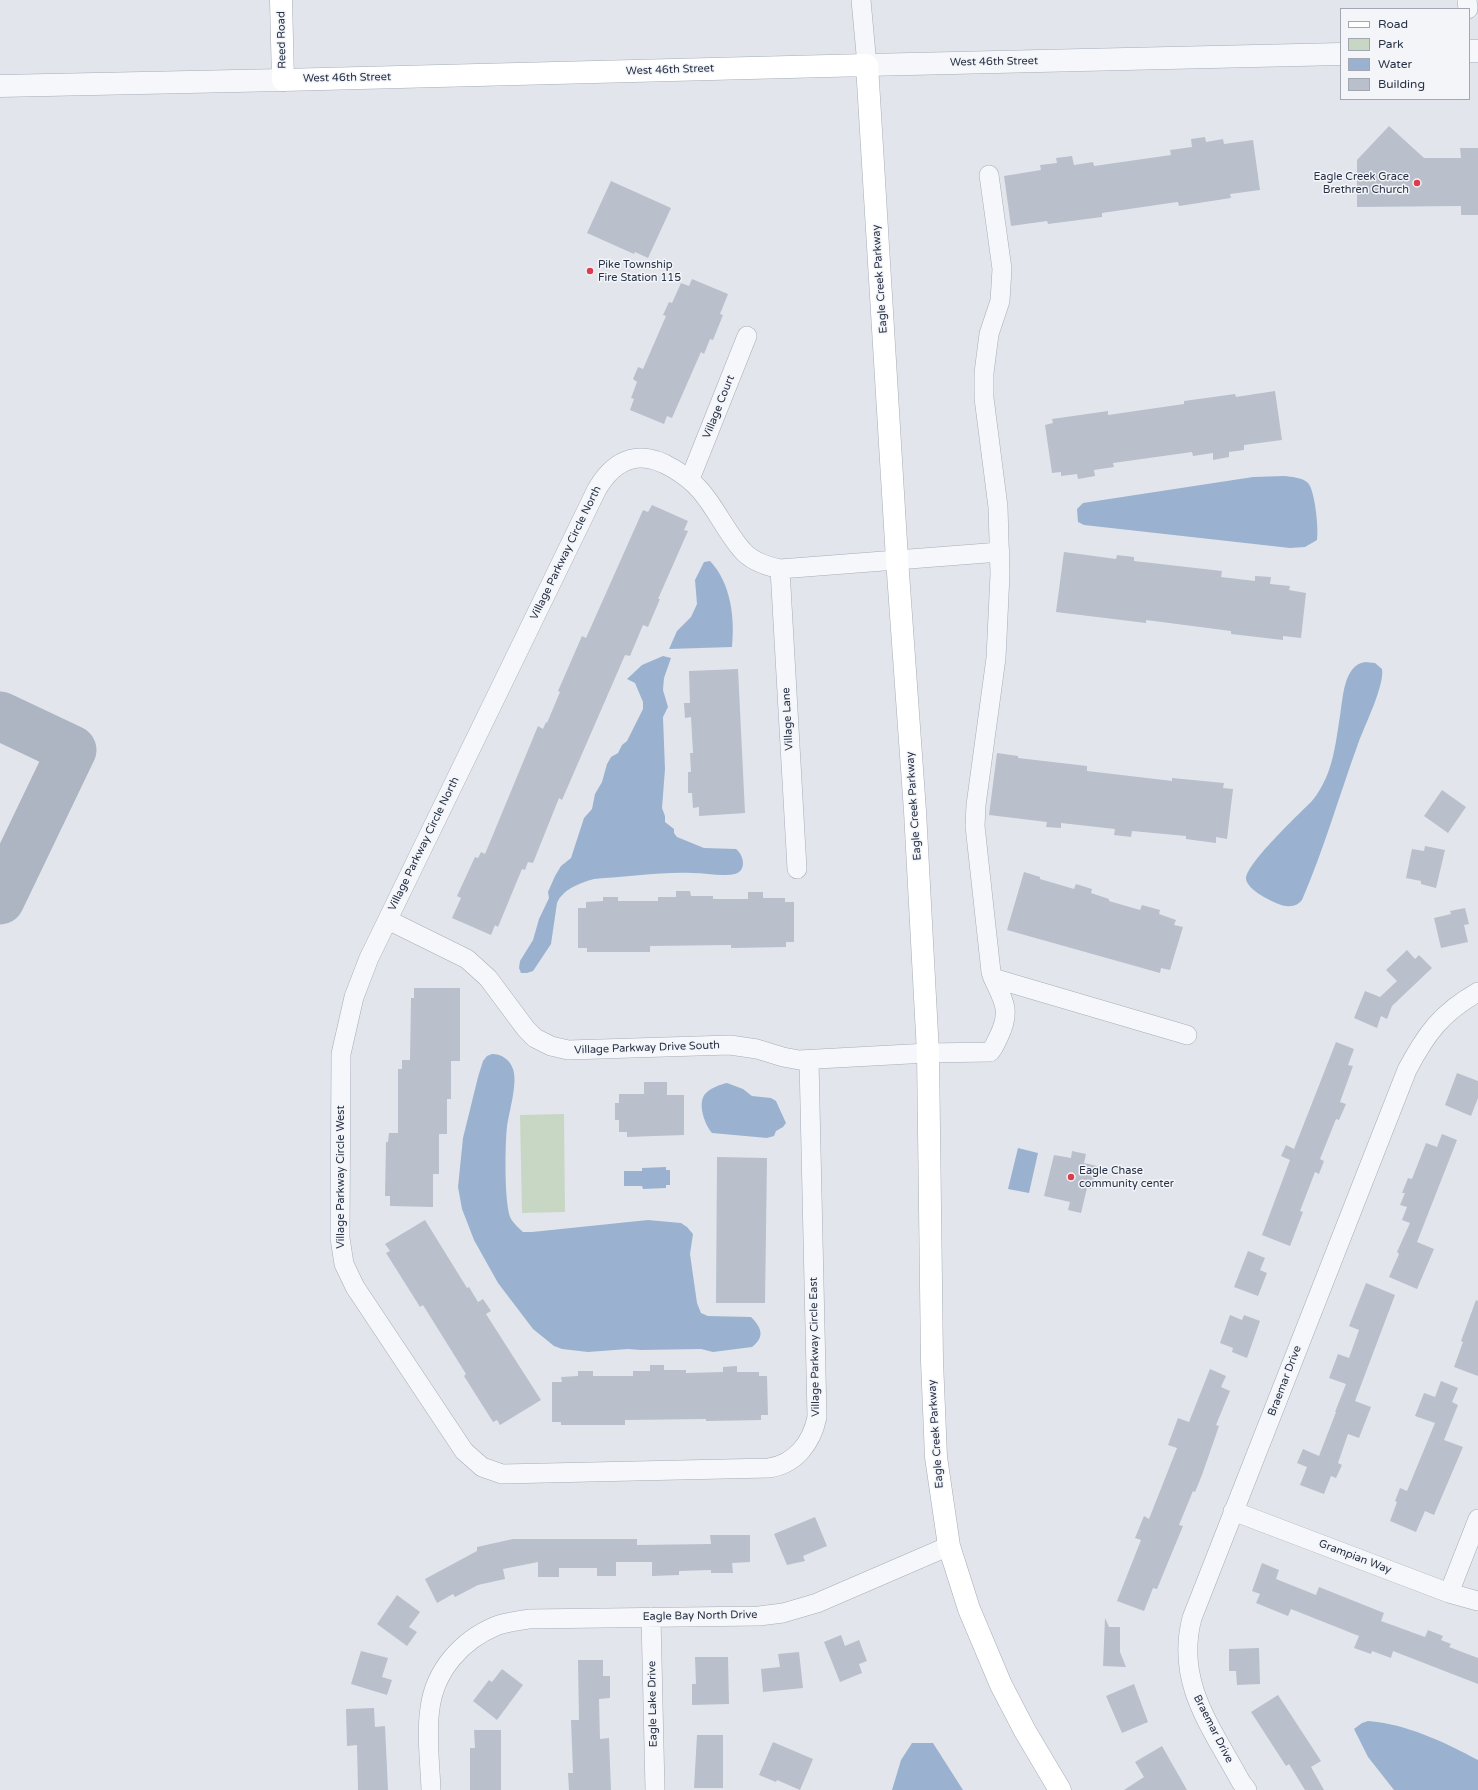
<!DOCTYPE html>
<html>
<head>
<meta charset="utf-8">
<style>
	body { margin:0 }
	#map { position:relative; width:1478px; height:1790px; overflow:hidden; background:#e2e6ec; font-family:"Varela Round",sans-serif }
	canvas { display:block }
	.legend { position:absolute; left:1340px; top:8px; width:130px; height:92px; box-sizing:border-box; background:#f3f5f9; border:1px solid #a2a7b1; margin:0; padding:5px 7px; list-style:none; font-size:12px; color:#283246 }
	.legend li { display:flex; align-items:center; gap:8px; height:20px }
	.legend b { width:20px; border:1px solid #a2a7b1 }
</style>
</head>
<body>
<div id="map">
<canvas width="1478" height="1790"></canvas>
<ul class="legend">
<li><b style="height:5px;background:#fff"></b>Road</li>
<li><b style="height:11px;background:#c7d7c3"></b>Park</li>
<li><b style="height:11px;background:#9ab2d0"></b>Water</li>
<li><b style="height:11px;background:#b9bfcb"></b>Building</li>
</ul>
</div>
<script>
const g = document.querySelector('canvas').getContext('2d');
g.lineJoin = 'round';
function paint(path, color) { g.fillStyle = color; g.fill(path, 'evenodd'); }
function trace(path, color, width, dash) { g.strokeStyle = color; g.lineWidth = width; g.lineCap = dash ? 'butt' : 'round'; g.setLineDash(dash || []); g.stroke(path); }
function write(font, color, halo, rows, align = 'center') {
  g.font = font + ' "Varela Round",sans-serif'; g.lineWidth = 3; g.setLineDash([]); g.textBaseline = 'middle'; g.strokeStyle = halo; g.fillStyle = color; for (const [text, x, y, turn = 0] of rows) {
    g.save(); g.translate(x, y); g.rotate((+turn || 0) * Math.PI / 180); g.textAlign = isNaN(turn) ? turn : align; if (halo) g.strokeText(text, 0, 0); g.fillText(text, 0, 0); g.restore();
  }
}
paint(new Path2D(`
	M564,1114l1,98 -43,1 -2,-98z`), '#c7d7c3');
paint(new Path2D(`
	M1284,476c7,1 18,1 24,7 7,7 11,47 9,57l-12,7 -15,1 -206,-23 -6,-3 -1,-13 6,-6 170,-26z
	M710,561c21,22 25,57 22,86l-63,2 8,-18 14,-14 6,-13 -2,-24 9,-18z
	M663,656l8,2 -7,20 -1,12 5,17 -5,10 2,52 -3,39 3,8v6l9,7v4l3,4 27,11 32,1c8,6 11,22 -1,25 -13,3 -29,-1 -43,-1 -33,-1 -66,4 -98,6 -14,4 -31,10 -37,24l-6,41 -18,27 -6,2h-6l-2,-5 1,-7 13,-21 6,-21 10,-21 -1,-6 7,-16 6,-10 10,-8 13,-40 8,-9 3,-15 7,-12 5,-18 4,-7 7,-4 4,-8 5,-4 16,-32v-7l-8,-19 -8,-4 15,-14z
	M1365,662l10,1 7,6c3,16 -18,58 -24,75 -19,52 -34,105 -56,156 -4,5 -9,7 -16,6 -10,-1 -41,-17 -40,-28 2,-16 52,-63 65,-76 8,-9 14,-21 18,-32 6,-17 8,-36 11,-54 3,-16 3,-51 25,-54z
	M492,1054c10,0 18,6 21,15 5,14 -4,43 -6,58 -2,15 -3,79 4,92 3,5 8,9 12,13h9l116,-12 33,3 6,4 6,7 -3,20 7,49 4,10 7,3 43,1c11,11 14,20 1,30l-39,5 -12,-3 -60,1 -13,-1 -40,3 -26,-3 -8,-3 -21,-17 -35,-46 -24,-43 -12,-31 -4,-22 5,-49 15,-61 5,-16 4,-5z
	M727,1083l16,6 9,7 19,2 5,3 10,22 -3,4 -7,4 -2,5 -7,2 -55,-5c-7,-8 -15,-29 -7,-39 4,-5 16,-10 22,-11z
	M1018,1148l20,5 -9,40 -21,-4z
	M666,1167v3h4v15h-4v3l-23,1 -1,-3h-18v-15h18v-3z
	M1368,1721c39,3 76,21 110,39v30h-84l-26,-33 -14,-28 8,-6z
	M912,1743h21l30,47h-71l9,-30z`), '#9ab2d0');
trace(new Path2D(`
	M0,716l72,34 -72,150`), '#aeb5c2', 49);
paint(new Path2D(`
	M1389,126l35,32h37l-1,-10h18v67h-17v-9l-104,1v-47z
	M1205,137l1,5 17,-3 1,5 29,-4 7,50 -30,4 1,4 -52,8 -1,-4 -8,1 -68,10v4l-54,7 -1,-3 -36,5 -7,-50 37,-6 -1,-5 17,-2 -1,-5 16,-2 2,9 19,-3 1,4 77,-11 -1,-5 22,-3 -1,-8z
	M611,181l60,27 -23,50 -13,-6 -1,2 -47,-21z
	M692,279l36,15 -8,20 3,1 -10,25 -3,-1 -6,15 -3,-2 -29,66 -5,-2 -3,8 -34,-14 4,-11 -3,-1 6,-16 -4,-3 5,-12 5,2 23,-53 -3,-1 6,-13 3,1 9,-20 8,3z
	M1275,391l7,49 -38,5v5l-15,2v5l-16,3v-7l-20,3 -1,-4 -79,11 1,4 -20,3 1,6 -17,3 -1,-5 -16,2v-4l-9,1 -7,-48 8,-2 -1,-4 56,-8v4l76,-11v-3l51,-7 1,3z
	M652,505l36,16 -4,9 4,1 -30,68h2l-12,28 -5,-2 -13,31 -5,-1 -63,145 -3,-2 -26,65 -5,-1 -3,8 -3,-1 -24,58 -3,-2 -4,10 -39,-17 9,-20 -4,-2 18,-39 3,1 3,-6 4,2 53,-128 5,3 3,-7 1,1 13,-31 -2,-1 24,-55 4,2 57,-128 5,2z
	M1064,552l52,7 1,-4 17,2v4l88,10 -1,6 34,4v-5l16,1 -1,7 20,2 -1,4 17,3 -5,45 -18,-2v4l-52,-6v-3l-85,-11v3l-90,-11z
	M738,669l7,144 -46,3v-9l-6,1 -1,-15h-4v-21h3l-1,-19h3l-1,-17 -1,-19 -6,1 -1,-15h6l-1,-32z
	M997,753l21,3v2l69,8v5l77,9 8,1v-3l52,5 -1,5 10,1 -6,50 -11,-2v6l-30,-4v-3l-54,-5 -1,6 -17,-2 1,-6 -54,-6v5l-15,-1 1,-5 -58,-7z
	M1442,790l24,17 -18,26 -24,-17z
	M1425,846l20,4 -9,38 -15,-4v-3l-15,-3 6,-29 12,2z
	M1024,872l16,5v2l34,10 2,-5 16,5 -1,4 18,6v2l31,9 2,-5 18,5 -1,4 17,6 -2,5 9,2 -13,43 -9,-2 -1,5 -153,-43z
	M676,891h14l1,5h22v3h35v-7h15v6h22v4h9v40h-8v5l-55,1v-3l-81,1v6h-63v-4h-9v-40h8v-6l17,-1v-4h15v4h40v-4h18z
	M1465,908l4,16 -5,1 4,17 -27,6 -7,-30 17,-4 -1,-3z
	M1407,950l8,9 4,-4 13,13 -40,38 -5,13 -6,-3 -4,12 -23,-10 11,-27 15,6 17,-16 -11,-11z
	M414,988h46v73h-9v38h-4v35h-8v40h-6v33l-43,-1v-10h-5l1,-54h2l1,-9h9v-64h4v-9h8l1,-62h3z
	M1336,1042l18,7 -6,16 5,1 -13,36 6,2 -7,16 -3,-1 -16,40 4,2 -5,13 -4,-2 -15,39 3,1 -13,34 -28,-11 28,-75 -9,-4 5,-11 8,4z
	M1457,1073l21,8v17l-7,18 -26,-11z
	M644,1082h23v13h17v40l-57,2v-5h-8v-12h-4v-17h4v-9h25z
	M1442,1134l15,6 -40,102 17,7 -17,40 -28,-12 10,-23 -2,-2 13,-29 -8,-3 5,-13 -7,-2 5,-12h-3l6,-15 4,1 14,-36 11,4z
	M1072,1151l14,3 -2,9 13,3 -6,23 -4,-1 -6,25 -13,-3 2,-8 -26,-6 10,-41 17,3z
	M717,1157l50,1 -2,145h-49z
	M425,1220l42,68 2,-1 9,15 5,-3 8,12 -5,3 55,86 -41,25 -3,-5 -4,2 -29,-46 2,-2 -43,-69 -3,2 -34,-54 4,-2 -5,-7z
	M1248,1251l17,7 -5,12 7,3 -9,23 -24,-9z
	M1366,1283l29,12 -40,106 16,6 -12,31 -11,-4 -10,29 4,2 -6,13 -5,-2 -7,18 -24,-9 7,-18 -10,-4 6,-14 16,7 17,-44h-1l11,-28 -17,-6 9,-24 11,4 10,-28 -10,-4z
	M1476,1300l2,1v75l-24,-9 9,-25 -2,-1z
	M1230,1315l12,5 2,-5 16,6 -13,37 -15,-6 1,-4 -13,-5z
	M650,1365h14v5h22v3l37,-1v-5l14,-1v6h22v4h8l1,39h-7v5l-55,1v-2l-81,1v5h-64v-3h-9v-40h10l-1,-5 17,-1v-5h15v5h40v-5h17z
	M1210,1369l16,7 -5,11 9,4 -14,34 3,1 -17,49 -7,17 -2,-1 -14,34 4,1 -26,63 -4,-1 -9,23 -27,-10 24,-61 -6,-2 9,-22 5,3 28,-71 -9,-3 10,-27 11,4z
	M1441,1381l17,7 -6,14 6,3 -14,35 19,7 -29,68 -9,-4 -9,21 -26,-11 7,-19 -2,-1 5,-13 7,3 28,-68 -20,-7 9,-23 11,4z
	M815,1517l12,29 -24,10 2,5 -18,4 -13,-31z
	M710,1535h40v27l-18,1 1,10h-22v-3l-32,1v4l-27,1v-14h-36v14h-19v-8h-38v9h-21v-15l-35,7 2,10 -27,6 -23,12 -2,-3 -16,9 -12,-24 52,-28v-4l36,-8h124v6l74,-1z
	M1262,1563l17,7 -3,9 40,16 3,-8 65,26 -3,8 44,16 3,-7 15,6 -2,4 10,4 -2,3 29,11v26l-85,-33 -2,7 -19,-7 -1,3 -17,-6 5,-12 -68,-27 -3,7 -32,-13 4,-9 -8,-3z
	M397,1595l23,17 -11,15 8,5 -10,14 -30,-22z
	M1105,1618l4,9h11v25l6,15 -23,-1z
	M841,1635l4,11 14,-6 8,21 -8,3 3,9 -22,9 -16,-40z
	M1259,1648l1,36 -23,1 -1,-14h-7v-22z
	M361,1651l27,7 -6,19 10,3 -5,15 -36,-11z
	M799,1652l4,36 -40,4 -2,-23 19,-2 -2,-13z
	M695,1657h33l1,47 -37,1v-21h4z
	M578,1660h25v16h7v22l-11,1 1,40 9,-1 2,52h-42l-1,-17h5l-2,-53h8z
	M502,1669l21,16 -26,35 -24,-19 16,-21 3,2z
	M1134,1684l14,38 -26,11 -16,-37z
	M1278,1695l43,66 -10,6 13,23h-19l-16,-26 -3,2 -35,-54z
	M374,1708l1,19 10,-1 3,64h-30l-1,-45 -10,1 -1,-37z
	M474,1730h27v60h-31v-42h5z
	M697,1735h26v53h-29z
	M773,1742l40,17 -13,31 -23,-10 -1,2 -17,-7z
	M1162,1746l25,44h-63l20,-13 -9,-15z`), '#b9bfcb');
const minor = new Path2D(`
	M861,0l6,65
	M1467,0l1,9
	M989,175l13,94 -2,32 -11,33 -5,39v25l14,109 2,67 -4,84 -20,147 -1,21 16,146 2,6 194,57
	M690,479l57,-143
	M780,569l17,300
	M388,920l79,39 21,19 38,51 9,9 16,8 17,4 162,-5 27,4 26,8 16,3 129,-7 62,-1c4,-4 6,-10 9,-16 12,-25 5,-35 -6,-58
	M809,1060l8,357c-5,25 -21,47 -48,51l-267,6 -20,-7 -18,-16 -109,-164 -11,-23 -4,-26 1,-184 13,-57 15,-39 228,-469c19,-32 44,-40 77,-20 10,6 18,12 26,21 16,18 26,42 42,60 9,11 24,16 38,19l220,-17
	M1233,1511l216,82 29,8
	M1449,1593l29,-74
	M651,1617l4,173
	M431,1790c-1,-27 -5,-56 -1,-82 5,-38 32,-68 66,-82 10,-4 22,-5 33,-7l230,-3 24,-3 34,-10 132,-57
	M1247,1790l-6,-8c-29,-54 -66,-99 -49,-164l215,-548c19,-36 34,-57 71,-78`);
const tertiary = new Path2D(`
	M1469,51h9
	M867,65l474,-11
	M0,86l283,-6`);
const secondary = new Path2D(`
	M281,0l2,80 584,-15 30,494 18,252 13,242 4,308 4,96 13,89 20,63 32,76 24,46 35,59`);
trace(minor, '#a6acb7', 20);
trace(tertiary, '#a6acb7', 23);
trace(secondary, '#a6acb7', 23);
trace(minor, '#f6f7fa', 19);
trace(tertiary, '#f6f7fa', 22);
trace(secondary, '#fff', 22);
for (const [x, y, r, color] of [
	[1417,183,4,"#dd3c4e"],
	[590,271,4,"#dd3c4e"],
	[1071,1177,4,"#dd3c4e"]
]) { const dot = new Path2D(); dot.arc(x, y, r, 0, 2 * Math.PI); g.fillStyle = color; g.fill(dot); trace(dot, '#f3f5f9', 1.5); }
write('11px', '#283246', '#f3f5f9', [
	["Reed Road",282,40,-91],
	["West 46th Street",994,62,-1],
	["West 46th Street",670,70,-2],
	["West 46th Street",347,78,-1],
	["Eagle Creek Parkway",880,279,-94],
	["Village Court",719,407,-68],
	["Village Parkway Circle North",566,553,-64],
	["Village Lane",788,719,-93],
	["Eagle Creek Parkway",914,806,-94],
	["Village Parkway Circle North",424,844,-64],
	["Village Parkway Drive South",647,1048,-2],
	["Village Parkway Circle West",341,1177,-90],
	["Village Parkway Circle East",815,1347,-91],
	["Braemar Drive",1285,1381,-69],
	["Eagle Creek Parkway",936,1434,-94],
	["Grampian Way",1355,1557,21],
	["Eagle Bay North Drive",700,1616,-1],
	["Eagle Lake Drive",653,1704,-91],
	["Braemar Drive",1213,1729,63]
]);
write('11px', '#283246', '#f3f5f9', [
	["Eagle Creek Grace",1409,177,"right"],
	["Brethren Church",1409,190,"right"],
	["Pike Township",598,265],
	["Fire Station 115",598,278],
	["Eagle Chase",1079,1171],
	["community center",1079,1184]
], 'left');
</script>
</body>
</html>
